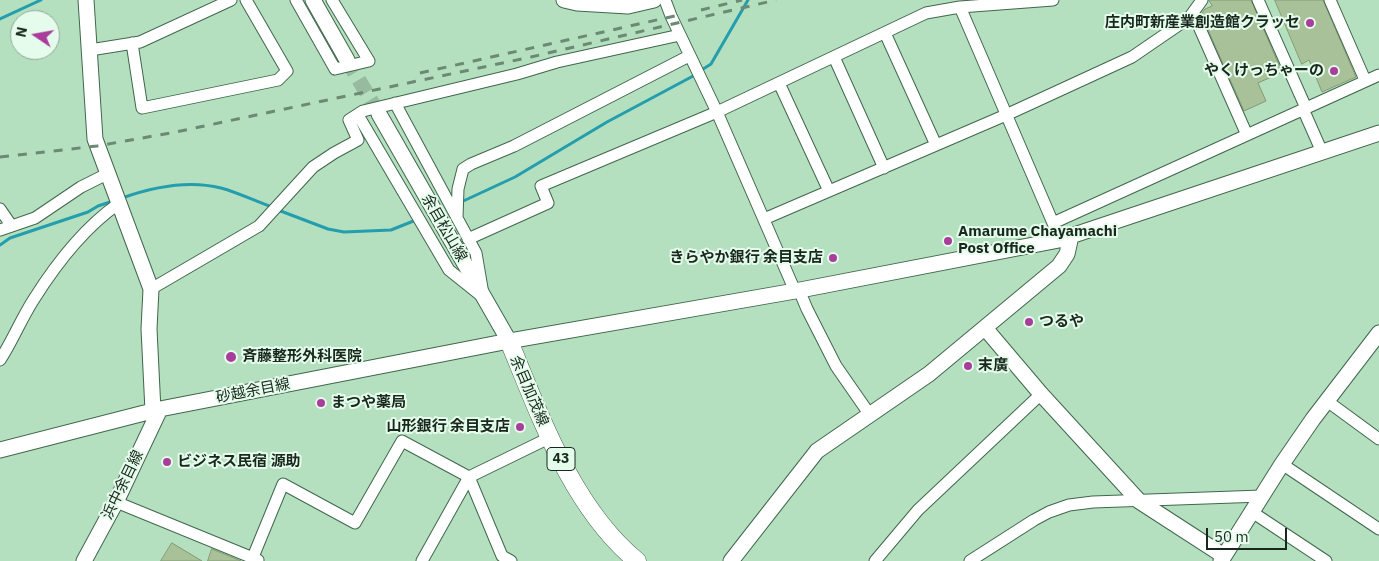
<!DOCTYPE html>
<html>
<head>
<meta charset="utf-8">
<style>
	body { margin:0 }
	#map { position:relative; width:1379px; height:561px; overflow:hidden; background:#b5e0c0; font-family:"IBM Plex Sans",sans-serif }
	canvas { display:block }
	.north { position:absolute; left:10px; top:10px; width:50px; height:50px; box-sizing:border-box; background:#e5fbeb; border:1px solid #93a799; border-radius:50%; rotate:282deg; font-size:14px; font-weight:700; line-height:20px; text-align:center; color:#18281d }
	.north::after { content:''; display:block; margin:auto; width:18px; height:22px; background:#aa3d9c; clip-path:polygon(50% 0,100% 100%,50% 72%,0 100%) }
	.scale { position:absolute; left:1206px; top:528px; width:81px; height:22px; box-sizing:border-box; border:2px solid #18281d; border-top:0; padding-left:6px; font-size:15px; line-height:18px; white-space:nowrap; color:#18281d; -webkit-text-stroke:4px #e5fbeb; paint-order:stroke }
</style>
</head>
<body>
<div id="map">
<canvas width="1379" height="561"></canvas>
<div class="north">N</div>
<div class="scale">50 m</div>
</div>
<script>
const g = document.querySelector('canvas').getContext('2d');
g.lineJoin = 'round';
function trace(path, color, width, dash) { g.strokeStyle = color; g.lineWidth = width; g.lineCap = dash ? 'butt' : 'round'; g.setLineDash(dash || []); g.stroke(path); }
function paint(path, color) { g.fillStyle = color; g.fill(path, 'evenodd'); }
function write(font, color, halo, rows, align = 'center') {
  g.font = font + ' "IBM Plex Sans","Noto Sans JP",sans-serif'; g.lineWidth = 4; g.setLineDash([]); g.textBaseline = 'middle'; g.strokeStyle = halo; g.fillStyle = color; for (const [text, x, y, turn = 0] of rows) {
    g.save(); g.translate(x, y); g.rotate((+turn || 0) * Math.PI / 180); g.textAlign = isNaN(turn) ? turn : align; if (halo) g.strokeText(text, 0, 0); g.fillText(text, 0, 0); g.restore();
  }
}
trace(new Path2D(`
	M0,19l41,-19
	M700,71l11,-7 37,-64
	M122,198c31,-11 67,-18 99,-10 18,5 34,13 51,19
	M459,203l56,-26 92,-55 88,-47
	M278,210l50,19 16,3 47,-2 25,-10
	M0,245l10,-7 78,-26 10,-6 15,-5`), '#249dad', 3);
const building = new Path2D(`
	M1209,0h42l31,72 -24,11 8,18 -22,10 -43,-97 4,-5 7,-3z
	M1275,0h48l33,77 -34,15 -13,-32 -7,4z
	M172,543l30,18h-41z
	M212,549l29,12h-33z`);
paint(building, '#a9c199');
trace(building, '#839a73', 1);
trace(new Path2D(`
	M347,60l32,54`), '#96bb9f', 15, [15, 8]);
const street = new Path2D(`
	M296,0l39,69 34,-8 -37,-61
	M665,0l6,16 46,96 78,179
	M1258,0l48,108
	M1330,0l35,80
	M960,7l93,216 6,17
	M1193,13l54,122
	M885,33l51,112
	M132,43l10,65 136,-28 9,-9 -41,-71
	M90,50l50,-8 91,-42
	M834,57l50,111
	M779,83l50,108
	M395,103l81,150 6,35
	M1303,109l19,43
	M358,115l91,155 30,24
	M0,209l11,16
	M457,218l1,-29 5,-20 8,-5 43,-18 175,-90
	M764,219l242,-104 126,-58 57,-39 13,-18
	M1053,223l326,-148
	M0,230l35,-12 46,-31 26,-13
	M468,239l80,-36 -7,-17 176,-74 209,-99 34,-6 93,-7
	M151,289l108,-63 54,-59 21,-14 24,-13 -9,-20 14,-9 154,-37 40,-12 123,-27
	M799,290l8,19 29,57 34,49
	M0,360c13,-20 21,-41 34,-61 22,-35 50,-71 84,-95
	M1327,401l52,38
	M1282,464l97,65
	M116,502l142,58
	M1252,512l74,49
	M253,557l30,-73 72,39 47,-82 67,36 33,79 9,5
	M422,561l47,-84 80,-39
	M875,561l43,-51 123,-116
	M970,561l64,-41 15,-8 20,-7 24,-3 169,-6`);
const secondary = new Path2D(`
	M86,0l9,139 56,150 -2,40 4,82
	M313,0l34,60
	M564,0l13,3 51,3 26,-6
	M379,114l130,227
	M985,328l56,66 98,107 85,55
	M0,450l160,-41 349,-68 286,-50 264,-51 320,-107
	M84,561l32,-59 44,-93
	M731,561l86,-110 112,-77 130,-108 8,-12 4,-18
	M1221,561l61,-97 31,-45 66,-86`);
const primary = new Path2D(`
	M509,341c31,75 64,168 128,220`);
trace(street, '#40674c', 13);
trace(secondary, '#40674c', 17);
trace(primary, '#40674c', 19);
trace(street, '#fff', 11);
trace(secondary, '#fff', 15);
trace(primary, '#fff', 18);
trace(new Path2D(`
	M701,10l41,-10
	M420,73l259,-58
	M0,157l97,-11 79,-14 355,-75 245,-57`), '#6b8973', 3, [9, 9]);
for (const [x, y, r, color] of [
	[1310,23,5,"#aa3d9c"],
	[1334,71,5,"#aa3d9c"],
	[948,241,5,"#aa3d9c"],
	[833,258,5,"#aa3d9c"],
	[1029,322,5,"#aa3d9c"],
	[231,357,6,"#aa3d9c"],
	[968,366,5,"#aa3d9c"],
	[321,403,5,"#aa3d9c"],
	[520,427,5,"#aa3d9c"],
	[167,462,5,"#aa3d9c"]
]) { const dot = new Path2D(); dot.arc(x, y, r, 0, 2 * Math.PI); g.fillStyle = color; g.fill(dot); trace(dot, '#e5fbeb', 2); }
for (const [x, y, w] of [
	[561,459,28]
]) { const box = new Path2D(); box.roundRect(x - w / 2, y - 11.5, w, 23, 4); g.fillStyle = '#e5fbeb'; g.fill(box); trace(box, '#18281d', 1); }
write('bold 14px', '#18281d', null, [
	["43",561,459]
]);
write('bold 15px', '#18281d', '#e5fbeb', [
	["庄内町新産業創造館クラッセ",1300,23,"right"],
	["やくけっちゃーの",1324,71,"right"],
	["Amarume Chayamachi",958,232],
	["Post Office",958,249],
	["きらやか銀行 余目支店",823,258,"right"],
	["つるや",1039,322],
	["斉藤整形外科医院",242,357],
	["末廣",978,366],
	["まつや薬局",331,403],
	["山形銀行 余目支店",510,427,"right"],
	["ビジネス民宿 源助",177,462]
], 'left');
write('15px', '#18281d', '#e5fbeb', [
	["余目松山線",444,228,60],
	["砂越余目線",253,391,-11],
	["余目加茂線",529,391,67],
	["浜中余目線",123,485,-64]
]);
</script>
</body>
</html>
